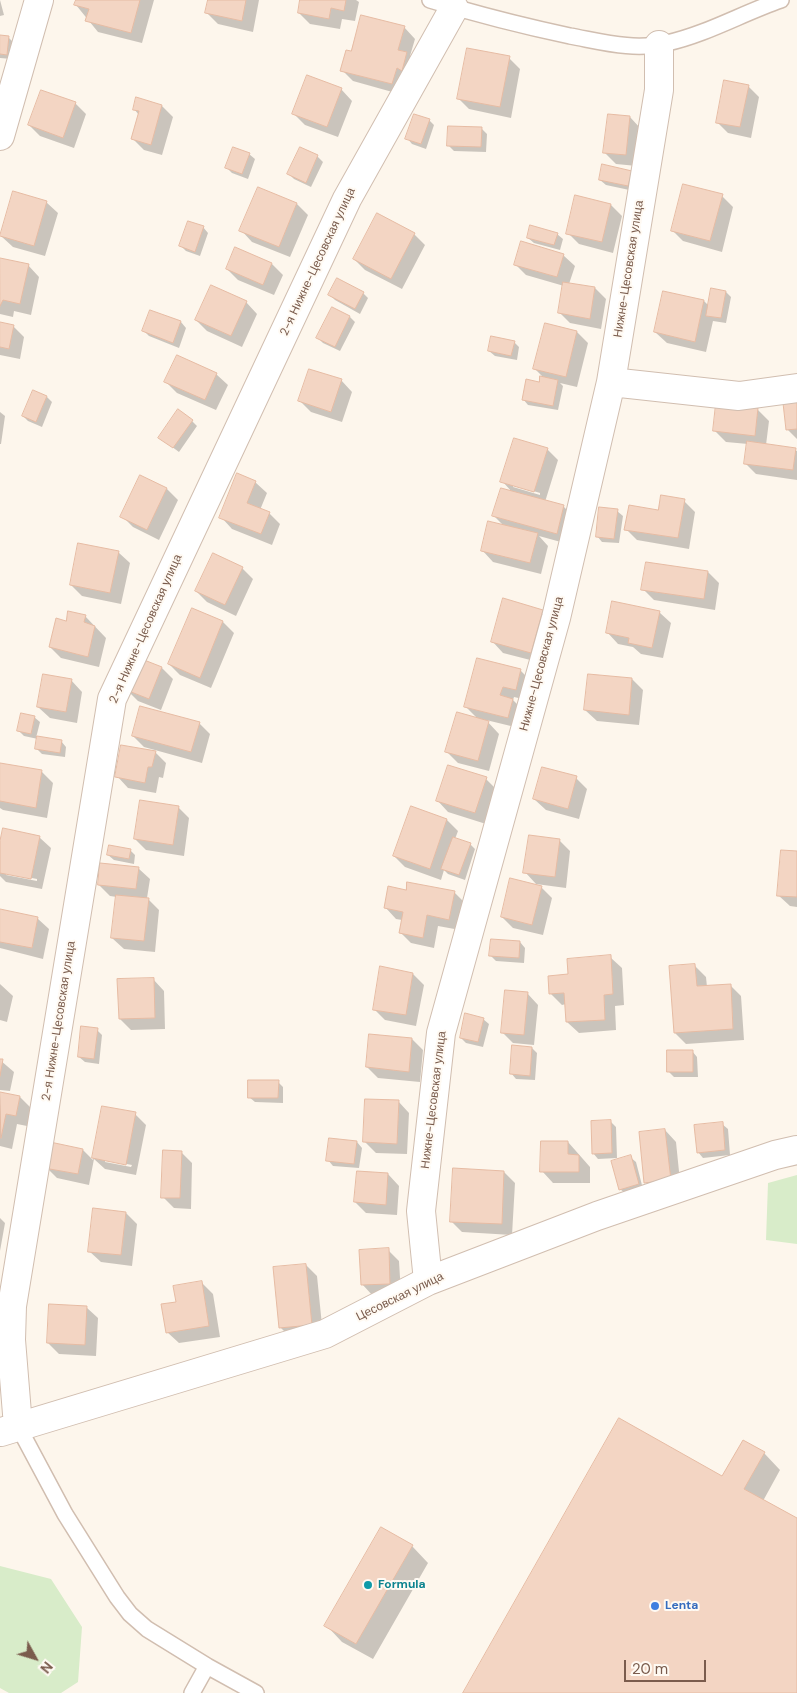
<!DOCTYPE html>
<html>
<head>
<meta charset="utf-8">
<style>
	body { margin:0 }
	#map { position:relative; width:797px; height:1693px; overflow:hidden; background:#fdf6ec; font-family:"DM Sans",sans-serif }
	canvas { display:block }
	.north { position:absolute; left:10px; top:1633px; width:50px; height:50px; -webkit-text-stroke:4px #fffaf3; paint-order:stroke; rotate:129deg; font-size:14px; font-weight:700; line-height:20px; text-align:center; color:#7a5c4d }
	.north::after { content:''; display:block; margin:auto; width:18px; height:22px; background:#7a5c4d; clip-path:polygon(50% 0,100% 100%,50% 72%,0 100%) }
	.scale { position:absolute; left:624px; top:1660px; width:82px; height:22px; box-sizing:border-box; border:2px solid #7a5c4d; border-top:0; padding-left:6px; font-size:15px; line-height:18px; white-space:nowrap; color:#7a5c4d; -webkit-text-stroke:4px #fffaf3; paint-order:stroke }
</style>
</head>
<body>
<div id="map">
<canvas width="797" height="1693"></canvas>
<div class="north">N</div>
<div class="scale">20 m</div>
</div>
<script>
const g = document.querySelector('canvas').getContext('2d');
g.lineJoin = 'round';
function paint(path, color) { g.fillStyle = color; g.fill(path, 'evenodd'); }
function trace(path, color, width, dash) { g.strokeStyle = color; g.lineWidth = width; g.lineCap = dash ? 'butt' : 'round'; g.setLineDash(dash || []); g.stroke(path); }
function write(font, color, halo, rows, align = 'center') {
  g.font = font + ' "DM Sans",sans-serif'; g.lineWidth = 4; g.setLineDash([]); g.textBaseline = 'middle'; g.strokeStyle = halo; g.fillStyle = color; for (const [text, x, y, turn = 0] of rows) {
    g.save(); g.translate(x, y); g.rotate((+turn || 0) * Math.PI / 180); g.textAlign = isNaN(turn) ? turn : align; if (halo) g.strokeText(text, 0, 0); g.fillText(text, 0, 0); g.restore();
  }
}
paint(new Path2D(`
	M797,1175v69l-31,-4 2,-57z
	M0,1566l51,13 31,48 -4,55 -17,11h-52l-9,-5z`), '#d8ecc9');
paint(new Path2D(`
	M0,0l4,15 -4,1z
	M77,0h77l-12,43 -44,-11 -22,-27z
	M209,0h50l-6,32 -35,-8 -11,-11z
	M301,0h55l3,2 -4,19 -13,-2 -2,10 -30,-5 -11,-11z
	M404,27l11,12 -5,17 8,8 -15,31 -50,-14 -11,-11z
	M0,37h8l6,6 -2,16 -12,-1z
	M509,58l11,11 -9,49 -42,-9 -11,-11z
	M748,86l11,11 -8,41 -23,-5 -11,-11z
	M341,89l11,12 -14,36 -33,-12 -11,-11z
	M75,103l11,11 -12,34 -34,-12 -11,-11z
	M162,106l11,11 -11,38 -18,-5 -12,-12 7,-23 -5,-6z
	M630,117l11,12 -4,37 -21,-2 -11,-11z
	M429,120l5,5 -8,24 -14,-5 -5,-6z
	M481,128l6,6 -1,18 -32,-1 -6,-6z
	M249,154l6,5 -7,20 -16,-6 -5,-5z
	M317,156l6,6 -12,25 -17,-8 -5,-5z
	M632,172l2,19 -28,-6 -6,-5z
	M258,188l39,16 11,11 -18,42 -38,-15 -11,-12z
	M722,196l11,11 -11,45 -39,-11 -11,-11z
	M46,202l12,11 -13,43 -32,-9 -12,-11z
	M611,205l11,11 -9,37 -34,-9 -11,-11z
	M203,227l5,6 -8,23 -14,-5 -5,-5z
	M414,234l11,11 -23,44 -37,-19 -11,-11z
	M557,234l6,5 -3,11 -26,-7 -6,-5z
	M563,255l12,11 -6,18 26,4 11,11 -5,30 -31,-6 -11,-11 5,-26 -38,-11 -11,-11z
	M0,259l28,6 11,12 -8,38 -17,-4 -1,6 -13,-3z
	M272,264l11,11 -9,20 -36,-15 -11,-11z
	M726,292l5,5 -5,26 -13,-2 -7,31 -39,-9 -12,-11 49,-31 5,5z
	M363,293l5,5 -8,16 -25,-14 -5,-5z
	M246,302l11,12 -15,33 -35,-16 -11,-11z
	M333,309l17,8 5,5 -15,29 -17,-8 -5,-5z
	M151,311l30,11 5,6 -7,20 -30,-12 -5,-5z
	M0,323l13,3 11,11 -4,22 -20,-4z
	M577,332l11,11 -11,44 -17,-4 3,3 -5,24 -30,-5 -5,-6 21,-21 -9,-9z
	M514,342l5,5 -2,13 -22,-4 -6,-5z
	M216,374l12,11 -12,25 -39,-17 -11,-11z
	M341,380l11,12 -10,30 -31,-10 -11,-11z
	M797,394v45l-10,-10z
	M47,397l5,5 -10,25 -14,-6 -5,-5z
	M758,410l11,11 -3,24 31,6v29l-41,-6 -11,-11 3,-19 -22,-2 -11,-11z
	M0,412l5,4 -4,28h-1z
	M192,421l5,5 -18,26 -19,-14z
	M547,449l11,11 -13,42 19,5 11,11 -7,26 -29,-8 9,10 -7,28 -48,-12 -11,-12 22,-24 -10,-10 19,-23 -11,-12zM513,485l27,8v2l-27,-8z
	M141,477l26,12 11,11 -19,40 -26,-13 -11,-11z
	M255,482l12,11 -7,17 9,3 11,11 -8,21 -40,-16 -11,-12z
	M684,501l11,11 -6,37 -52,-9 -11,-11z
	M617,511l6,5 -4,27 -17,-1 -5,-6z
	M118,552l12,11 -9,41 -39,-8 -11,-11z
	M242,568l11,11 -17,37 -29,-14 -11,-11z
	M708,572l11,11 -4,27 -61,-10 -11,-11z
	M192,609l31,13 11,11 -23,55 -31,-13 -11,-11z
	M542,611l12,11 -12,41 -39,-10 -11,-12z
	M659,612l12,11 -8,35 -22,-4 -8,-7 -15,-3 -11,-12z
	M85,616l21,22 -7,29 -38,-9 -11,-11z
	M478,659l43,12 11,11 -5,18 -13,-3 -1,3 11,11 -5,17 -33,-8 13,14 -10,37 -31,-8 -11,-11 32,-32 -13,-13z
	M139,660l23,8 11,11 -12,31 -23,-9 -11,-11z
	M632,679l11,11 -4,35 -42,-4 -12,-11z
	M71,680l11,12 -5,31 -27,-5 -12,-11z
	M34,717l6,5 -4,16 25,3 5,6 -1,10 -23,-3 -6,-6 2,-9 -14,-3 -6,-6z
	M199,723l11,11 -8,29 -58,-16 -11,-11z
	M155,752l11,11 -3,15 -4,-1 -3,16 -28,-5 -11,-12z
	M0,764l42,8 11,11 -6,35 -44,-8 -3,-2z
	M576,778l11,11 -8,30 -33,-9 -12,-11z
	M486,779l11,11 -11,34 -38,-12 -11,-12z
	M178,807l11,11 -5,38 -38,-6 -11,-11z
	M412,807l35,13 11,11 -3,8 15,5 5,5 -10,31 -17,-6 -4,-4 -3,10 -36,-13 -11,-11z
	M39,837l12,11 -9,41 -36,-7 -6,-6v-29zM6,873l31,6v2l-31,-6z
	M559,840l11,11 -4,37 -30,-4 -11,-12z
	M130,850l5,5 -1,9 -20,-4 -6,-5z
	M797,853v54l-7,-1 -12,-11z
	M138,868l12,11 -3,19 12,12 -4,42 -31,-3 -12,-11 5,-41 -7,-1 -11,-11z
	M541,887l11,11 -9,37 -30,-7 -11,-11z
	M407,891l47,1 11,11 -5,27 -22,-4 -4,22 -23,-5 -11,-11 2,-12 -6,-1 -11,-12z
	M0,910l37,8 12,11 -6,30 -43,-11z
	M520,942l5,6 -1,15 -28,-2 -5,-5z
	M610,957l12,11 2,37 -9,1 1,24 -37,3 -12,-11 -1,-18 -4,1 -11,-11 19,-19z
	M695,966l11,11 1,10 23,-2 11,11 3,44 -58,4 -11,-11z
	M413,974l11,11 -8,41 -31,-6 -11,-11z
	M153,979l11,12 1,38 -34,1 -11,-11z
	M0,984l13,12 -6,26 -7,-2z
	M527,993l11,12 -4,40 -21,-2 -11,-11z
	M483,1019l6,5 -6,23 -17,-4 -5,-5z
	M97,1030l5,5 -3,29 -14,-2 -6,-5z
	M412,1039l11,11 -3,32 -42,-4 -11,-11z
	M532,1048l5,5 -2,27 -19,-1 -5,-6z
	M692,1051l5,6 1,20h-24l-5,-5z
	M0,1060l14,12 -4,19 -10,-1z
	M278,1082l5,5v16l-28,-1 -6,-5z
	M0,1093l20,4 11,11 -4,18 -10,-2 -5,25 -12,-3z
	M398,1101l11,12 -2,41 -31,-1 -11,-11z
	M103,1108l32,6 11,11 -10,50 -31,-6 -11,-10 -5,26 -32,-7 -11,-11 37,-17 10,10zM105,1160l27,5 -1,2 -26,-5z
	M610,1121l6,6 1,31 -19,1 -5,-6z
	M722,1124l6,5 2,26 -27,3 -5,-6z
	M665,1130l11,12 5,49 -24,2 -11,-11z
	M357,1142l5,6 -3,20 -26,-2 -5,-6z
	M568,1142l22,25v16h-37l-11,-12z
	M181,1152l11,11 -1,46 -17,-1 -11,-11z
	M630,1157l6,5 7,27 -17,5 -6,-5z
	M504,1172l11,11 -3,52 -50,-3 -11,-11z
	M388,1174l11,12 -2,29 -31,-2 -11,-11z
	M126,1213l11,11 -5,42 -31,-4 -12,-11z
	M0,1218l5,5 -5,28z
	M388,1250l11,11 2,33 -28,2 -11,-12z
	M306,1265l11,11 6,59 -32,3 -11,-11z
	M202,1283l11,11 7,43 -41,6 -12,-11 10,-29z
	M86,1307l12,11 -2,38 -37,-2 -11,-11z
	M764,1453l16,17 -17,31 34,19v173h-332l258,-215z
	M412,1546l16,17 -55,96 -31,-17 -16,-17z`), '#0003');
const building = new Path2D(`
	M76,0h64l-9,33 -46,-12 4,-12 -15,-4z
	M208,0h38l-4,21 -37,-8z
	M300,0h46l-2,11 -13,-3 -2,11 -31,-6z
	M361,15l44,11 -7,24 9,2 -5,19 -5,-3 -5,16 -52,-13 6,-21 5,1z
	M0,35l9,1 -2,19 -7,-1z
	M467,48l43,8 -10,51 -43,-8z
	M307,75l35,13 -15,39 -35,-13z
	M724,80l25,5 -9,42 -24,-4z
	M41,90l35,12 -13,36 -35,-13z
	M136,97l26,8 -11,40 -20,-6 8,-28 -6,-1z
	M414,114l16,5 -9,25 -16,-5z
	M608,114l22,2 -4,39 -23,-2z
	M448,126l34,1 -1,20 -34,-1z
	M233,147l17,6 -8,21 -17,-6z
	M300,147l18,8 -12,28 -19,-9z
	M602,164l30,7 -4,15 -29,-6z
	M683,184l40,10 -13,47 -39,-10z
	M258,187l39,16 -18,44 -40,-16z
	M13,191l34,10 -13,45 -34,-10z
	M575,195l36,9 -9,38 -36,-8z
	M377,213l38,20 -24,46 -38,-20z
	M188,221l16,5 -9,26 -16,-6z
	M530,225l28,8 -4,12 -27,-7z
	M521,241l43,13 -7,23 -43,-12z
	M235,247l37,16 -9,22 -37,-16z
	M0,258l29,6 -9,40 -17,-4 -3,6z
	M337,278l27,14 -9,17 -27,-14z
	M563,282l32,5 -5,32 -32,-6z
	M211,285l36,16 -16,35 -36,-16z
	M711,288l15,3 -5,27 -15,-2z
	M663,291l41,9 -9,42 -41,-10z
	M332,307l18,9 -15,31 -19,-9z
	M150,310l31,11 -8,22 -31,-12z
	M0,322l14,3 -5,24 -9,-2z
	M545,323l32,8 -11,46 -33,-8z
	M491,336l24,5 -4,15 -23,-5z
	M177,355l40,18 -12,27 -41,-18z
	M309,369l33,10 -11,33 -33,-11z
	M540,376l18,4 -5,26 -31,-6 4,-21 13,3z
	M33,390l14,6 -11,26 -14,-6z
	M797,393v36l-11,1 -4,-36z
	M716,404l42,4 -3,28 -42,-5z
	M178,409l15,11 -20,28 -15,-10z
	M514,438l34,10 -14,44 -34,-10z
	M747,441l49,7 -3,22 -49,-6z
	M237,473l19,8 -9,22 23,9 -9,22 -42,-16z
	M140,475l27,13 -20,42 -27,-13z
	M501,488l63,17 -7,29 -65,-18z
	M661,495l24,4 -7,39 -54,-8 5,-25 29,5z
	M599,507l19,2 -4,30 -18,-2z
	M488,521l50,12 -8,30 -49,-12z
	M78,543l41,8 -9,42 -40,-8z
	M213,553l30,14 -18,38 -30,-14z
	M646,562l62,9 -4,28 -63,-9z
	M503,598l40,12 -12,43 -40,-11z
	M612,601l48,10 -8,37 -24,-5 1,-5 -23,-5z
	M192,608l31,13 -23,57 -32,-14z
	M68,611l18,4 -2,7 11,4 -7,31 -39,-10 7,-29 10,3z
	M139,658l23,9 -13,32 -23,-9z
	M477,658l44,11 -5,21 -13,-3 -3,8 13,4 -5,19 -44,-11z
	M43,674l29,5 -6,33 -29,-5z
	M588,674l44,4 -3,37 -45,-5z
	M140,706l60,16 -9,30 -59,-16z
	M457,712l32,9 -11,40 -33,-9z
	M21,713l14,3 -4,18 -14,-3z
	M37,736l25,4 -2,13 -25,-4z
	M121,745l35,6 -4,16h-4l-3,16 -30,-6z
	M0,763l42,7 -6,38 -36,-7z
	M448,765l39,12 -12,36 -39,-12z
	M542,767l35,9 -9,33 -35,-10z
	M140,800l39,6 -6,39 -39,-6z
	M411,806l36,13 -17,50 -37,-13z
	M3,828l37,8 -9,43 -31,-6v-32z
	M529,835l31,4 -5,38 -32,-4z
	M453,837l18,6 -12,32 -18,-6z
	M109,845l22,4 -2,10 -22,-4z
	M781,850l16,1v46l-20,-1z
	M100,863l39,4 -3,22 -38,-4z
	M510,878l32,8 -10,39 -31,-8z
	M407,882l48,9 -6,29 -22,-5 -4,23 -24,-5 4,-21 -19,-4 4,-22 18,4z
	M116,895l33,3 -5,43 -33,-3z
	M0,909l38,8 -6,31 -32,-6z
	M491,939l29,2 -1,17 -30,-2z
	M611,955l2,39 -9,1 1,25 -39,2 -2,-29 -15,1 -1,-18 20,-2 -1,-15z
	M695,964l2,22 34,-2 2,45 -59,4 -5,-67z
	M380,966l33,7 -7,42 -33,-5z
	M154,978l1,40 -36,1 -2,-40z
	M505,990l23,2 -4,43 -23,-2z
	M465,1013l19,5 -6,24 -18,-4z
	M81,1026l17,2 -4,31 -16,-2z
	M369,1034l43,4 -3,34 -43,-5z
	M512,1045l20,2 -2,29 -20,-2z
	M667,1050h26v22h-26z
	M0,1059h3l-3,17z
	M248,1080h31l-1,18h-30z
	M0,1092l20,4 -4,20 -10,-2 -5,24z
	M365,1099l34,1 -2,44 -34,-2z
	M102,1106l34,6 -10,53 -34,-7z
	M611,1120l1,33 -20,1 -1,-33z
	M723,1122l2,28 -28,3 -3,-28z
	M665,1129l6,51 -27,3 -5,-51z
	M329,1138l28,3 -3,23 -28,-3z
	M541,1141h27v13l11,1v17h-39z
	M50,1142l33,7 -5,25 -34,-6z
	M163,1150l19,1 -2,47h-19z
	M631,1155l8,29 -20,6 -8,-29z
	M453,1168l51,3 -2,53 -52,-2z
	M357,1171l31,2 -2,32 -32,-3z
	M93,1208l33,4 -5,43 -33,-3z
	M389,1248l1,36 -29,1 -2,-35z
	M306,1264l6,61 -33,3 -6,-61z
	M202,1281l7,45 -43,7 -5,-29 15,-2 -3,-16z
	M49,1304l38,2 -2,39 -38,-2z
	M619,1418l103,58 21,-36 22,12 -21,37 53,29v175h-334z
	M381,1527l32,18 -57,99 -32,-18z`);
paint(building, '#f3d5c3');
trace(building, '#e6bba3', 1);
const lane = new Path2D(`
	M430,0c46,14 93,26 140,36 33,6 64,15 97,7 40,-9 76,-30 114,-43
	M18,1426l47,88 52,83 13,17 17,15 60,37
	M192,1693l15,-27 49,27`);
const street = new Path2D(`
	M0,136l39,-136
	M611,382l128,14 58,-8
	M428,1281l-7,-70 20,-178 115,-415 55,-236 48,-292v-45
	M18,1426l-7,-86 1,-34 100,-607 235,-500 107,-191
	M1,1432l324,-98 103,-53 169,-65 178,-61 22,-5`);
trace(lane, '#d1beb0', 18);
trace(street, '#d1beb0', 30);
trace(lane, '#fff', 15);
trace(street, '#fff', 28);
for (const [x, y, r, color] of [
	[368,1585,5,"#0f9aa8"],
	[655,1606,5,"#3f7fe0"]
]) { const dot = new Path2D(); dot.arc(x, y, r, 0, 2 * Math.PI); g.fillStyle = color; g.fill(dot); trace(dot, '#fffaf3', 2); }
write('12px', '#7a5c4d', '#fffaf3', [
	["2-я Нижне-Цесовская улица",318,262,-65],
	["Нижне-Цесовская улица",629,269,-81],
	["2-я Нижне-Цесовская улица",146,629,-66],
	["Нижне-Цесовская улица",542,664,-75],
	["2-я Нижне-Цесовская улица",59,1021,-81],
	["Нижне-Цесовская улица",434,1100,-83],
	["Цесовская улица",400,1297,-26]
]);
write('bold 12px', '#0d838f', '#fffaf3', [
	["Formula",378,1585]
], 'left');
write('bold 12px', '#366cbe', '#fffaf3', [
	["Lenta",665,1606]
], 'left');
</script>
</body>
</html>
